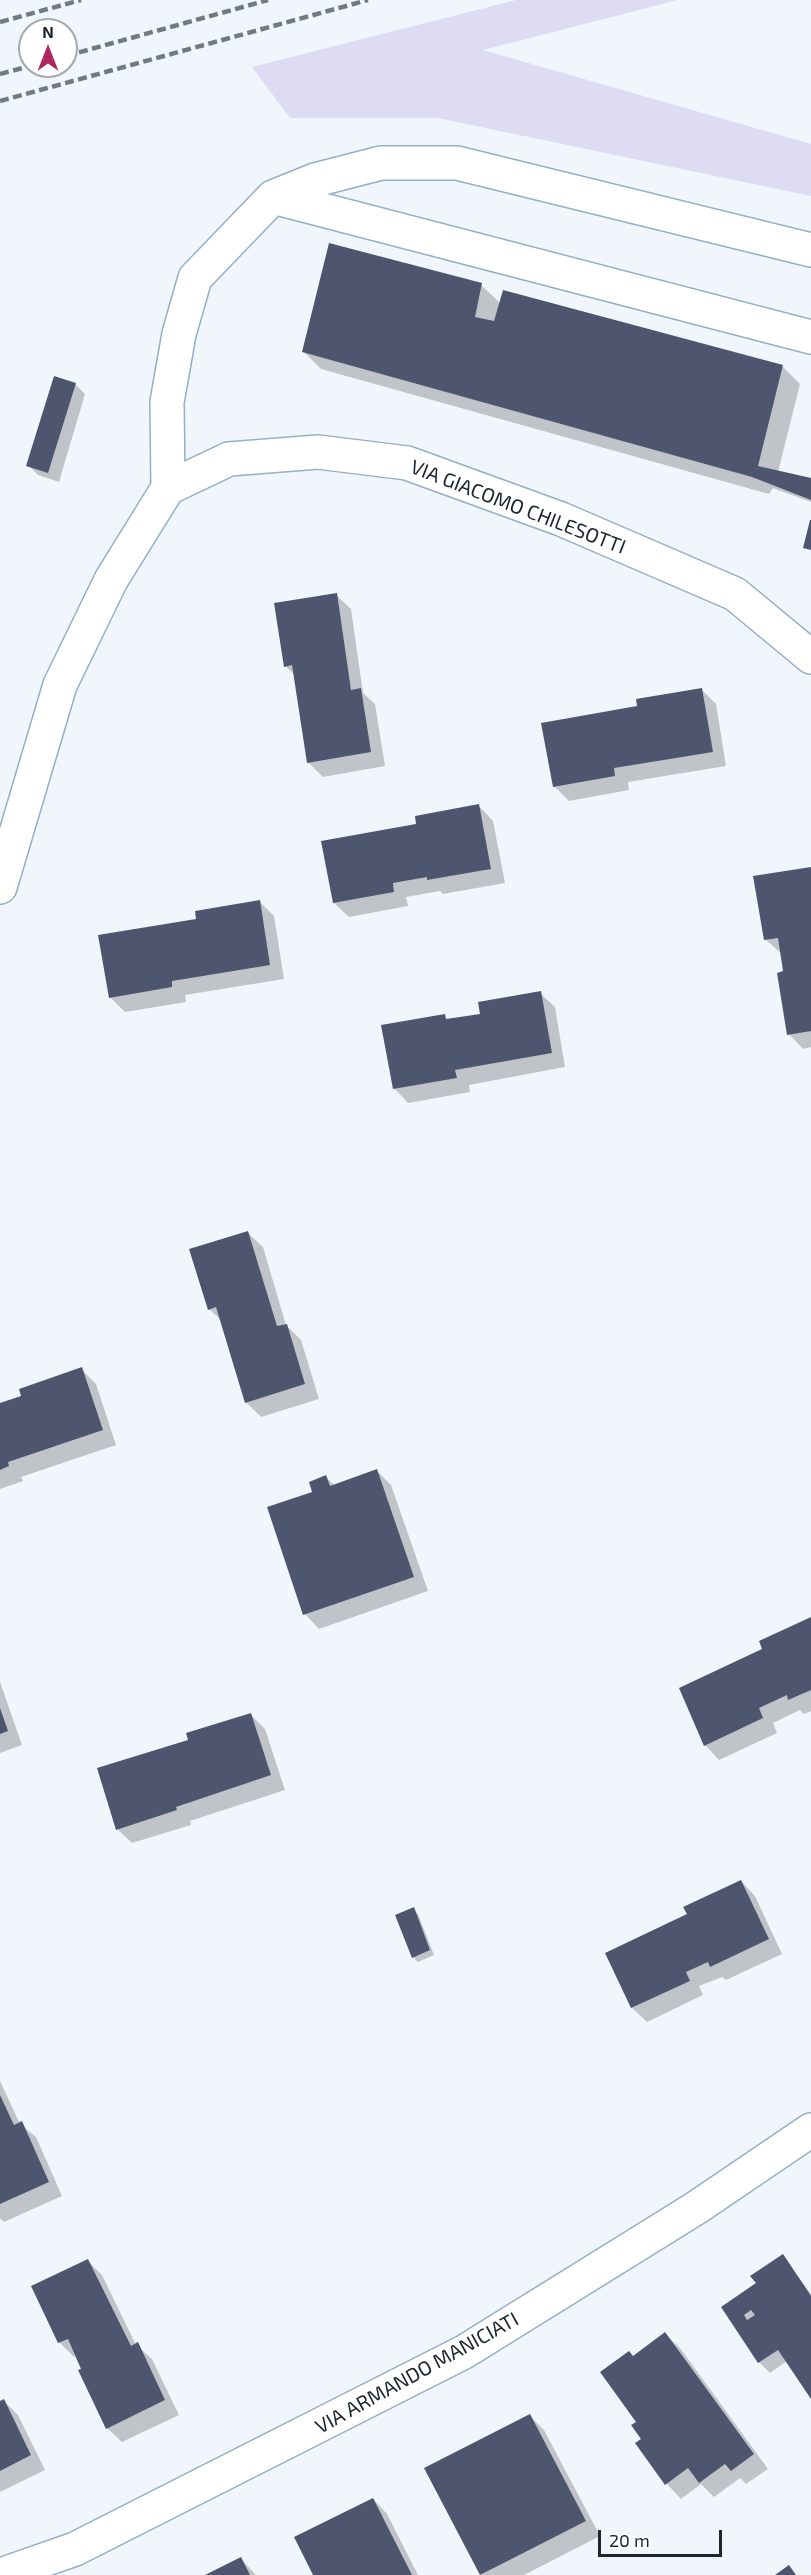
<!DOCTYPE html>
<html>
<head>
<meta charset="utf-8">
<style>
	body { margin:0 }
	#map { position:relative; width:811px; height:2575px; overflow:hidden; background:#f0f6fb; font-family:"Exo 2",sans-serif }
	canvas { display:block }
	.north { position:absolute; left:18px; top:18px; width:60px; height:60px; box-sizing:border-box; background:#fff; border:2px solid #a4a8ac; border-radius:50%; rotate:0deg; font-size:16px; font-weight:700; line-height:24px; text-align:center; color:#1c2630 }
	.north::after { content:''; display:block; margin:auto; width:21px; height:27px; background:#b2265f; clip-path:polygon(50% 0,100% 100%,50% 72%,0 100%) }
	.scale { position:absolute; left:598px; top:2530px; width:124px; height:27px; box-sizing:border-box; border:3px solid #1c2630; border-top:0; padding-left:8px; font-size:18px; line-height:21px; white-space:nowrap; color:#1c2630; -webkit-text-stroke:4px #fff; paint-order:stroke }
</style>
</head>
<body>
<div id="map">
<canvas width="811" height="2575"></canvas>
<div class="north">N</div>
<div class="scale">20 m</div>
</div>
<script>
const g = document.querySelector('canvas').getContext('2d');
g.lineJoin = 'round';
function paint(path, color) { g.fillStyle = color; g.fill(path, 'evenodd'); }
function trace(path, color, width, dash) { g.strokeStyle = color; g.lineWidth = width; g.lineCap = dash ? 'butt' : 'round'; g.setLineDash(dash || []); g.stroke(path); }
function write(font, color, halo, rows, align = 'center') {
  g.font = font + ' "Exo 2",sans-serif'; g.lineWidth = 6; g.setLineDash([]); g.textBaseline = 'middle'; g.strokeStyle = halo; g.fillStyle = color; for (const [text, x, y, turn = 0] of rows) {
    g.save(); g.translate(x, y); g.rotate((+turn || 0) * Math.PI / 180); g.textAlign = isNaN(turn) ? turn : align; if (halo) g.strokeText(text, 0, 0); g.fillText(text, 0, 0); g.restore();
  }
}
paint(new Path2D(`
	M516,0h162l-195,50 328,94v52l-373,-78h-148l-38,-51z`), '#dfdbf2');
paint(new Path2D(`
	M481,285l20,19 281,62 18,18 -22,88 33,8v22l-38,-14 -4,6 -448,-125 -17,-17z
	M75,384l10,10 -26,88 -21,-7 -10,-10z
	M336,595l15,14 12,84 12,11 10,62 -62,11 -15,-15 -13,-87 -10,-9z
	M701,689l15,15 10,62 -98,16 1,8 -60,11 -15,-15 85,-78z
	M479,806l14,15 12,62 -62,11 -3,-3 -34,6 2,9 -59,11 -15,-14 84,-78z
	M811,868v179l-8,2 -14,-15 -7,-80 -17,-15z
	M259,901l15,15 10,63 -99,16 1,7 -61,10 -15,-15 88,-76z
	M540,993l15,14 10,60 -96,18 1,7 -62,11 -14,-15 50,-72 5,5 33,-6z
	M248,1233l15,14 23,78 15,15 18,59 -58,18 -15,-15 -24,-81 -13,-12z
	M81,1369l15,15 20,61 -95,32 2,4 -23,8v-84l23,-8z
	M377,1471l14,14 37,106 -109,38 -14,-15 9,-121 12,-16 9,9z
	M811,1618v93l-7,3 -4,-4 -27,13 4,10 -58,27 -14,-15 59,-96z
	M0,1682l22,63 -22,8z
	M250,1714l15,15 20,61 -95,31 1,4 -59,18 -15,-14 73,-88z
	M741,1881l14,15 27,58 -56,26 -4,-3 -23,9 4,9 -56,27 -15,-14 -25,-54 82,-39z
	M413,1909l5,5 16,41 -16,7 -5,-5z
	M0,2081l20,43 16,13 26,59 -58,26 -4,-4z
	M783,2256l28,38v103l-24,-36 -17,12 -11,-11 -36,-55 35,-23z
	M88,2261l14,14 34,70 16,14 27,56 -57,27 -15,-14 -30,-73 -3,2 -15,-15z
	M665,2334l15,14 88,121 -22,15 -6,-6 -26,19 -13,-13 -20,15 -14,-15 -30,-40 6,-4 -5,-18 -5,-65z
	M4,2401l14,14 27,55 -45,22v-90z
	M530,2416l14,14 56,106 -76,39h-42l-56,-106z
	M373,2499l14,15 31,61h-104z
	M241,2559l15,16h-48z`), '#0003');
paint(new Path2D(`
	M329,243l153,40 -7,34 19,4 9,-31 280,75 -25,101 53,12v22l-59,-23 -450,-125z
	M54,376l22,7 -28,90 -22,-7z
	M810,520h1v30l-8,-2z
	M337,593l14,97 10,-2 10,64 -64,11 -15,-98 -8,2 -10,-64z
	M702,688l11,64 -99,16 1,8 -62,11 -12,-64 96,-17 -1,-7z
	M479,804l12,65 -64,11v-3l-34,6 1,9 -61,11 -12,-62 95,-17 -1,-8z
	M811,867v164l-24,4 -10,-62 6,-2 -5,-33 -14,2 -11,-64z
	M260,900l10,65 -98,16v6l-63,11 -11,-63 98,-16 -1,-8z
	M541,991l11,62 -97,17 2,8 -64,11 -12,-64 64,-11 1,5 34,-5 -2,-12z
	M248,1231l29,95 10,-2 18,60 -60,19 -29,-96 -8,3 -19,-61z
	M82,1367l21,63 -95,32 1,4 -9,4v-67l21,-7 -2,-7z
	M377,1469l37,108 -111,38 -36,-108 45,-15 -3,-10 17,-7 4,11z
	M811,1617v73l-23,10 -1,-5 -28,13 4,10 -59,28 -25,-58 83,-39 -3,-8z
	M0,1708l8,23 -8,3z
	M251,1713l20,62 -95,32 1,3 -61,20 -19,-62 91,-28 -2,-7z
	M741,1880l28,59 -59,28 -2,-5 -22,10 4,9 -59,27 -26,-55 82,-39 -4,-7z
	M414,1907l16,43 -18,8 -17,-43z
	M0,2095l14,30 8,-4 27,61 -49,22z
	M783,2254l28,42v103l-33,-49 -20,13 -37,-56 35,-24 -6,-7zM751,2310l4,5 -8,5 -3,-5z
	M88,2259l43,87 7,-4 27,58 -59,29 -28,-59 3,-1 -13,-30 -10,4 -27,-57z
	M665,2332l89,122 -23,17 -6,-7 -26,19 -11,-15 -23,17 -30,-42 6,-4 -10,-14 5,-3 -36,-50 29,-21 4,5z
	M4,2399l27,56 -31,16v-70z
	M530,2414l56,107 -106,54 -56,-107z
	M373,2498l39,77h-99l-19,-38z
	M241,2557l9,18h-45z
	M789,2565l7,10h-21z`), '#4e566f');
const minor = new Path2D(`
	M273,197l538,140
	M168,488l-1,-86 12,-68 16,-56 78,-81 42,-17 66,-17h76l354,87
	M0,887l60,-202 51,-105 57,-92 61,-29 89,-7 89,11 154,56 174,75 76,63
	M1,2575l74,-26 389,-197 232,-144 115,-78`);
trace(minor, '#94afc8', 36);
trace(minor, '#fff', 33);
trace(new Path2D(`
	M0,22l81,-22
	M66,56l202,-56
	M0,74l30,-8
	M0,101l368,-101`), '#717a82', 4.5, [9, 4.5]);
write('20px', '#1c2630', '#fff', [
	["VIA GIACOMO CHILESOTTI",518,507,21],
	["VIA ARMANDO MANICIATI",417,2373,-29]
]);
</script>
</body>
</html>
